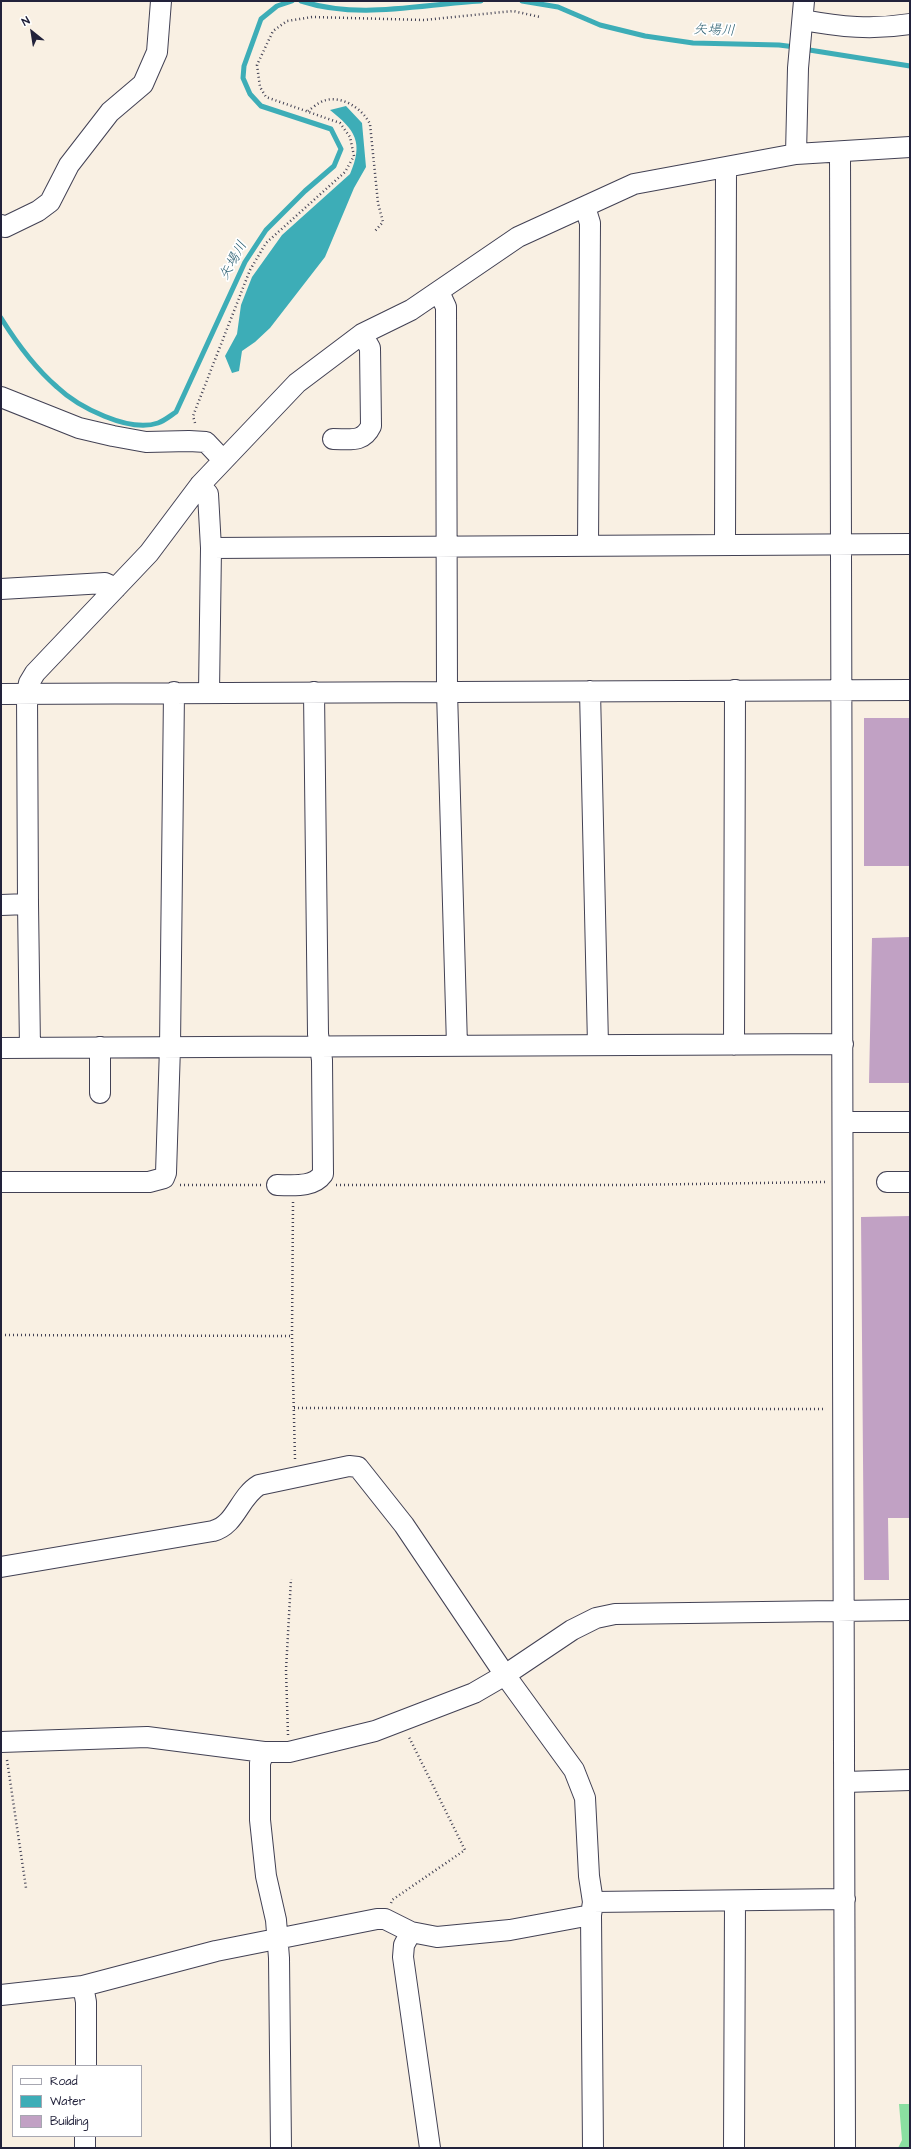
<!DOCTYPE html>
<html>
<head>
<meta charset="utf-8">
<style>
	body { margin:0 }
	#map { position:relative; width:911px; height:2149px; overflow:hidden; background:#f9f0e3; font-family:"Architects Daughter",sans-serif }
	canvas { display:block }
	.frame { position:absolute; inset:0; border:2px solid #22223b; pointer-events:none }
	.legend { position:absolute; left:12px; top:2065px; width:130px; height:72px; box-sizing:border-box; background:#fff; border:1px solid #a7a7b1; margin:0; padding:5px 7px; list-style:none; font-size:12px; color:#22223b }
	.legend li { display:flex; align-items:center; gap:8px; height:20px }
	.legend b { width:20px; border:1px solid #a7a7b1 }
	.north { position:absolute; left:12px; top:12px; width:40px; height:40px; -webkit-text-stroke:3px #fff; paint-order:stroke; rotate:330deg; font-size:11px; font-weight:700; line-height:16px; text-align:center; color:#22223b }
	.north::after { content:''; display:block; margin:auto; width:14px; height:18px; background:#22223b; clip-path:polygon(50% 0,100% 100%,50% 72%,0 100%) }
</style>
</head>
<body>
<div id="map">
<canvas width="911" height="2149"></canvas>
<div class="frame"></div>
<ul class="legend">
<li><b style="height:5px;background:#fff"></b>Road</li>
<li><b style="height:11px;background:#3dadb7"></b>Water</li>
<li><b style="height:11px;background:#c1a1c4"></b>Building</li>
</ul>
<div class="north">N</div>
</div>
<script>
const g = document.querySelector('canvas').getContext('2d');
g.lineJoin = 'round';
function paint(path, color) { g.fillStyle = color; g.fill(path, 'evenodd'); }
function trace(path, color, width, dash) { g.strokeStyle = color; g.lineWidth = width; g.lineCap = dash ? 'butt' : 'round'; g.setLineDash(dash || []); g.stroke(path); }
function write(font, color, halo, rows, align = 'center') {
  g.font = font + ' "Architects Daughter","Klee One",sans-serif'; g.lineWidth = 3.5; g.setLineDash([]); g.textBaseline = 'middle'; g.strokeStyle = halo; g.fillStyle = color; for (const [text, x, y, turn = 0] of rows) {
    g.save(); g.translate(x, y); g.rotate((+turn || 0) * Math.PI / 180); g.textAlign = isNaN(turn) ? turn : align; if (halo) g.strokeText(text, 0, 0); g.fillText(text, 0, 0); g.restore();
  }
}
paint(new Path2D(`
	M899,2104h11v44h-12l4,-8z`), '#8adfa1');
paint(new Path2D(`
	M346,106l16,17 4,44 -12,21 -29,69 -55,71 -15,14 -13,9 -3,20 -7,2 -7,-17 12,-22 4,-29 11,-28 30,-42 68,-61c14,-32 5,-44 -20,-64z`), '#3dadb7');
trace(new Path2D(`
	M301,1c58,19 121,3 180,0
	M522,1l36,6 42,18 45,11 48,7 86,2 16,2
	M803,49l107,17
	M1,318c15,24 34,50 56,69 21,20 72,46 101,36 6,-2 12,-7 18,-11l69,-150 21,-32 39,-39 29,-25 7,-17 -10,-20 -70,-23 -11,-12 -7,-16 1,-12 17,-47 16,-13 15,-5`), '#3dadb7', 5);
paint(new Path2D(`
	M864,718h46v148h-46z
	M910,937v146h-41l3,-145z
	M910,1216v302h-22l1,62h-25l-3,-363z`), '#c1a1c4');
const minor = new Path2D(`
	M803,20c38,7 69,10 107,4
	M840,153l5,1995
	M796,154l2,-86 6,-67
	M585,207l5,16 -2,323
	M1,225l4,2 33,-16 12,-9 19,-37 41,-53 33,-28 14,-32 4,-51
	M439,292l7,15 1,384 10,355
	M1,397l78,31 34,8 33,6 43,-1 17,1 17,18
	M333,439c17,0 30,4 38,-13l-1,-78 -8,-14
	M200,485l8,9 3,54 -2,144
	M725,545l1,-377
	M211,548l699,-4
	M1,589l104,-6 11,5
	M590,691l8,354
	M1,694l909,-4
	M28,904l-1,-211 2,-10 6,-10 114,-120 51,-68 97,-102 65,-49 49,-24 107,-73 116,-53 162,-30 114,-7
	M1,905l27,-1 2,144
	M734,1045l1,-355
	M100,1047v46
	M1,1048l842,-4
	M843,1122h67
	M1,1182h148l15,-4 2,-5 4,-126 4,-355
	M887,1182h23
	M277,1185c16,0 36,3 46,-11l-1,-114 -4,-26 -4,-342
	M1,1567l212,-36c23,-6 26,-34 46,-46l90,-19 9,1 46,58 101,150 69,95 11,28 4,78 4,26 -2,13 2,233
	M1,1742l146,-5 117,15h25l86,-21 99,-38 31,-18 67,-45 24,-12 19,-4 295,-4
	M264,1752l-4,11v57l6,56 10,44 3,38 2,190
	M845,1782l65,-2
	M593,1902l252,-3
	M411,1932l-7,13 -1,12 27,191
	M83,1986l3,16v64
	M1,1995l82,-9 133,-35 161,-32h8l26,13 26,5 73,-7 81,-15
	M85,2148v-12
	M734,2148l1,-246`);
trace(minor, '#424154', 22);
trace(new Path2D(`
	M308,111c4,-3 10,-8 15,-10 18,-7 40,8 47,23l8,79 5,19 -8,9
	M195,423l-2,-7 57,-146 16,-27 79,-71 9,-16 -4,-19 -10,-14 -74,-26 -6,-10 -3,-22 16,-34 14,-10 25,-4 112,3 89,-9 27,6
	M180,1185h81
	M336,1185h291l198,-3
	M293,1202l-1,134 3,123
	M1,1335l291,1
	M294,1408l532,1
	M288,1735l-2,-65 5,-91
	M7,1760l19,128
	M391,1903l1,-3 73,-50 -56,-113`), '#424154', 2.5, [1, 3]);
trace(minor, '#fff', 20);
write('italic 14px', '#2e6173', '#fff', [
	["矢場川",714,31,2],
	["矢場川",234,261,-61]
]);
</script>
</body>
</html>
